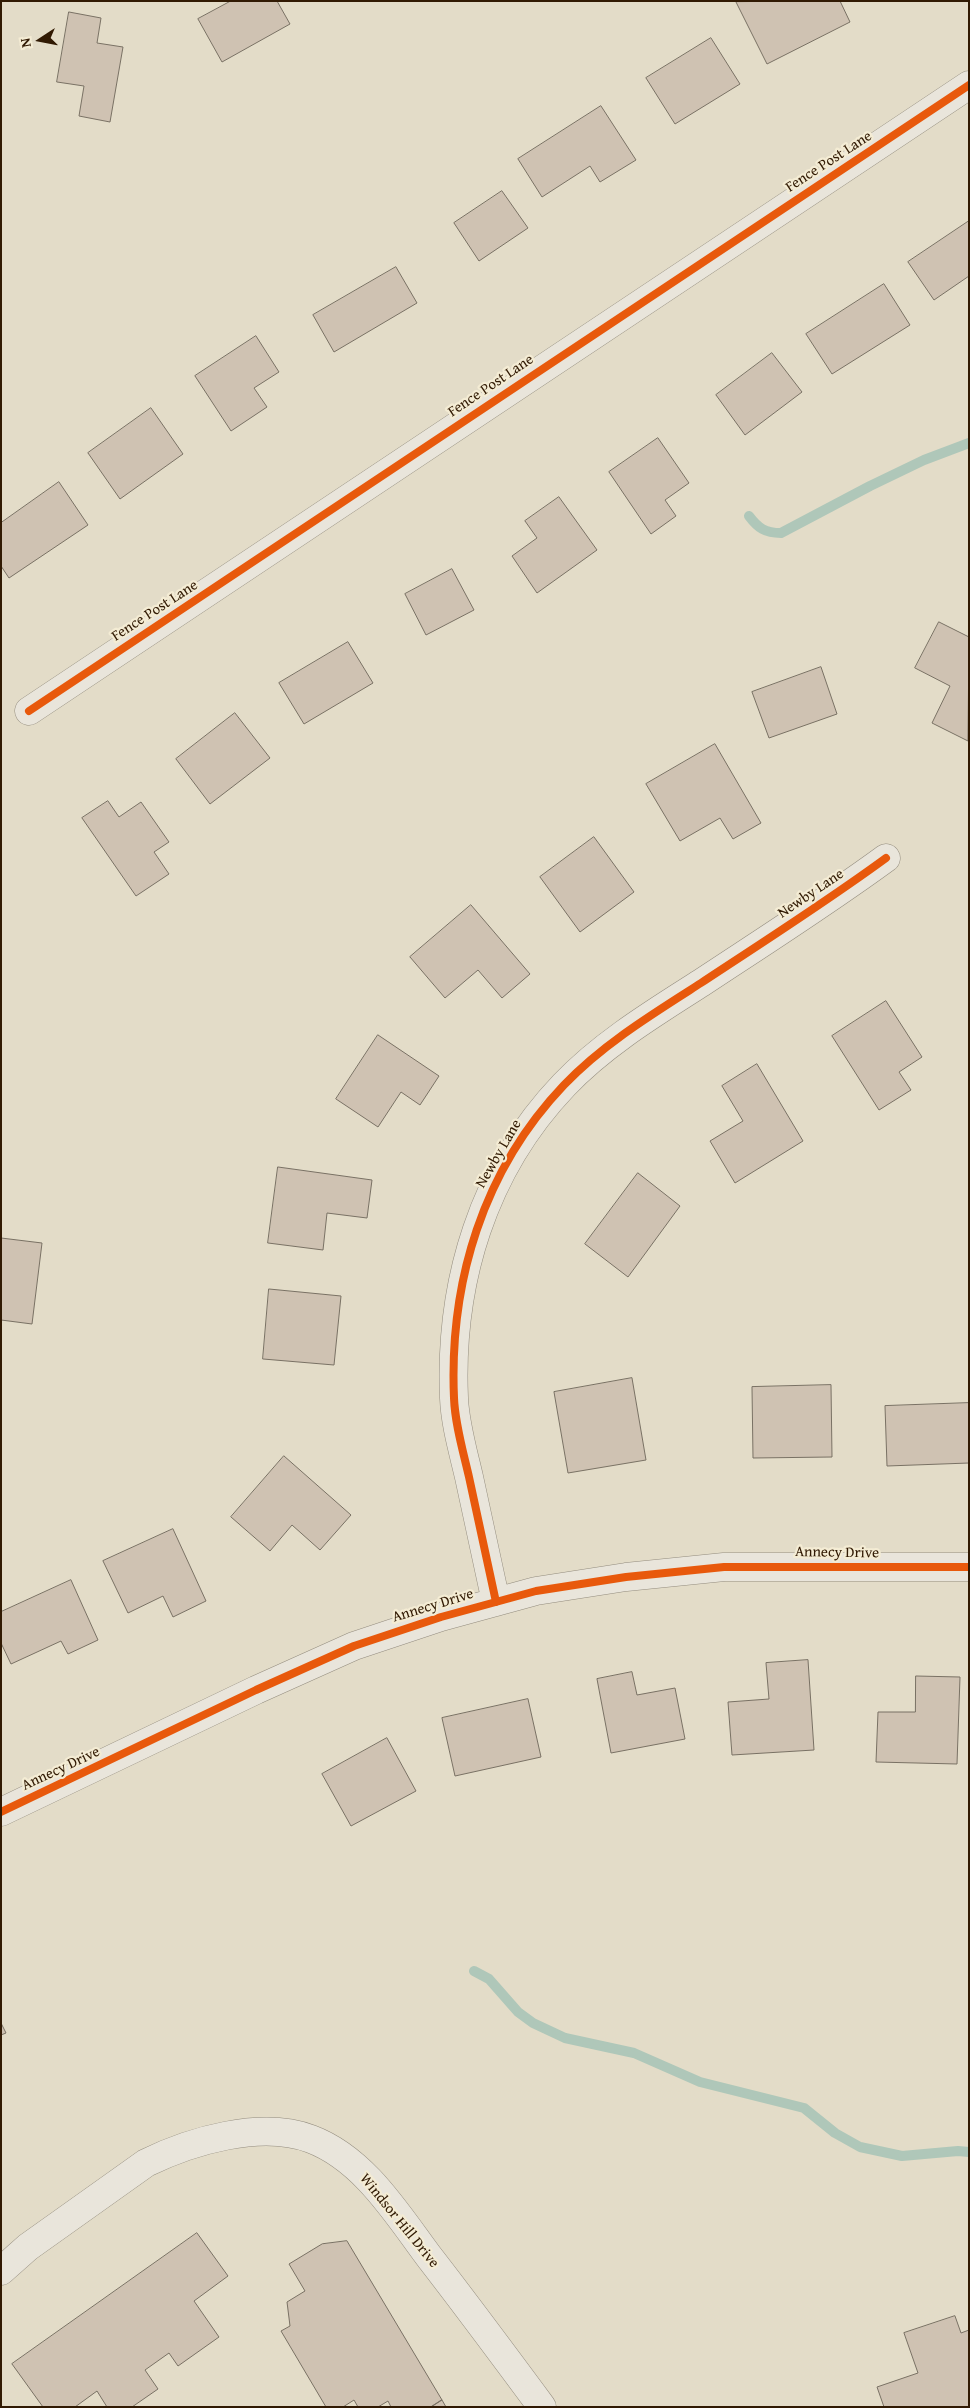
<!DOCTYPE html>
<html>
<head>
<meta charset="utf-8">
<style>
	body { margin:0 }
	#map { position:relative; width:970px; height:2408px; overflow:hidden; background:#e3dcc8; font-family:"Gentium Book Plus",serif }
	canvas { display:block }
	.frame { position:absolute; inset:0; border:2px solid #311a03; pointer-events:none }
	.north { position:absolute; left:15px; top:15px; width:50px; height:50px; -webkit-text-stroke:4px #f4ecd4; paint-order:stroke; rotate:259deg; font-size:14px; font-weight:700; line-height:20px; text-align:center; color:#311a03 }
	.north::after { content:''; display:block; margin:auto; width:18px; height:22px; background:#311a03; clip-path:polygon(50% 0,100% 100%,50% 72%,0 100%) }
</style>
</head>
<body>
<div id="map">
<canvas width="970" height="2408"></canvas>
<div class="frame"></div>
<div class="north">N</div>
</div>
<script>
const g = document.querySelector('canvas').getContext('2d');
g.lineJoin = 'round';
function trace(path, color, width, dash) { g.strokeStyle = color; g.lineWidth = width; g.lineCap = dash ? 'butt' : 'round'; g.setLineDash(dash || []); g.stroke(path); }
function paint(path, color) { g.fillStyle = color; g.fill(path, 'evenodd'); }
function write(font, color, halo, rows, align = 'center') {
  g.font = font + ' "Gentium Book Plus",serif'; g.lineWidth = 4.5; g.setLineDash([]); g.textBaseline = 'middle'; g.strokeStyle = halo; g.fillStyle = color; for (const [text, x, y, turn = 0] of rows) {
    g.save(); g.translate(x, y); g.rotate((+turn || 0) * Math.PI / 180); g.textAlign = isNaN(turn) ? turn : align; if (halo) g.strokeText(text, 0, 0); g.fillText(text, 0, 0); g.restore();
  }
}
trace(new Path2D(`
	M749,516c9,12 16,17 32,17l89,-47 54,-26 45,-17
	M474,1971l15,8 29,33 15,11 32,15 69,15 66,29 104,26 31,25 25,14 42,9 56,-5 11,1`), '#afc7b9', 10);
const building = new Path2D(`
	M231,1h46l13,23 -68,38 -24,-43z
	M840,1l10,21 -83,42 -31,-62z
	M69,12l32,6 -4,25 26,4 -13,75 -31,-6 5,-30 -27,-4z
	M711,38l29,46 -65,40 -29,-46z
	M601,106l35,54 -36,22 -10,-16 -48,31 -24,-38z
	M502,191l26,37 -49,33 -25,-38z
	M969,221v55l-35,24 -26,-38z
	M396,267l21,36 -83,49 -21,-37z
	M884,284l26,41 -78,49 -26,-40z
	M256,336l23,36 -25,16 13,19 -36,24 -36,-55z
	M772,353l30,39 -57,43 -29,-40z
	M151,408l32,46 -63,45 -32,-46z
	M658,438l31,45 -24,17 11,16 -25,18 -42,-62z
	M59,482l29,43 -79,53 -8,-12v-43z
	M559,497l38,53 -60,43 -25,-37 25,-18 -12,-17z
	M452,569l22,41 -48,25 -21,-41z
	M939,622l30,15 -1,104 -36,-18 18,-37 -35,-18z
	M348,642l25,41 -69,41 -25,-41z
	M821,667l16,47 -68,24 -17,-46z
	M235,713l35,45 -60,46 -34,-45z
	M715,744l46,79 -28,16 -13,-21 -40,23 -34,-57z
	M108,801l11,16 22,-15 28,40 -15,10 15,22 -33,22 -54,-78z
	M594,837l40,55 -54,40 -40,-55z
	M471,905l59,69 -28,24 -24,-28 -33,28 -35,-41z
	M886,1001l36,56 -23,15 12,18 -32,20 -47,-74z
	M378,1035l61,41 -19,29 -19,-13 -23,35 -42,-28z
	M757,1064l46,77 -68,42 -25,-42 33,-20 -21,-35z
	M278,1167l94,13 -5,38 -40,-5 -4,37 -55,-7z
	M638,1173l42,33 -52,71 -43,-33z
	M1,1238l41,5 -10,81 -31,-4z
	M269,1289l72,7 -7,69 -71,-6z
	M632,1378l14,82 -78,13 -14,-81z
	M831,1385l1,72 -79,1 -1,-71z
	M969,1403v60l-82,3 -2,-60z
	M284,1456l67,59 -31,35 -28,-25 -22,26 -39,-34z
	M173,1529l33,72 -33,16 -10,-21 -35,17 -25,-52z
	M71,1580l27,60 -30,14 -7,-13 -50,23 -10,-21v-31z
	M808,1660l6,90 -82,5 -4,-53 41,-3 -3,-36z
	M632,1672l5,23 38,-7 10,51 -74,14 -14,-74z
	M916,1676l44,1 -3,87 -81,-2 2,-50h37z
	M528,1699l13,58 -86,19 -13,-58z
	M387,1738l29,53 -65,35 -29,-52z
	M1,2023l5,10 -5,2z
	M197,2233l31,43 -34,25 25,36 -41,29 -9,-13 -24,17 13,19 -26,18h-25l-10,-16 -22,16h-32l-31,-43z
	M347,2241l95,159 -11,7h-40l-3,-6 -10,6h-20l-4,-7 -11,7h-17l-45,-76 9,-5 -3,-24 18,-11 -16,-27 33,-20z
	M955,2316l6,17 8,-3v77h-85l-7,-20 41,-14 -14,-40z
	M442,2400l4,7h-15z`);
paint(building, '#cfc2b2');
trace(building, '#797164', 1);
const minor = new Path2D(`
	M29,711l940,-626
	M496,1602c-9,-42 -18,-83 -27,-125 -6,-26 -14,-53 -15,-79 -5,-116 29,-228 110,-313 39,-41 90,-72 137,-102 62,-41 125,-81 185,-125
	M1,1812l255,-122 98,-44 87,-29 95,-26 90,-14 98,-10h245
	M1,2271l27,-24 118,-84c45,-22 115,-43 165,-24 53,20 86,75 119,119 38,49 75,99 112,149`);
trace(minor, '#938c7e', 29);
trace(minor, '#e9e5db', 28);
trace(new Path2D(`
	M29,711l940,-626
	M496,1602c-9,-42 -18,-83 -27,-125 -6,-26 -14,-53 -15,-79 -5,-116 29,-228 110,-313 39,-41 90,-72 137,-102 62,-41 125,-81 185,-125
	M1,1812l255,-122 98,-44 87,-29 95,-26 90,-14 98,-10h245`), '#e8590c', 8);
write('15px', '#311a03', '#f4ecd4', [
	["Fence Post Lane",829,162,-33],
	["Fence Post Lane",491,386,-34],
	["Fence Post Lane",155,611,-33],
	["Newby Lane",811,894,-34],
	["Newby Lane",499,1154,-60],
	["Annecy Drive",837,1553,1],
	["Annecy Drive",433,1606,-17],
	["Annecy Drive",61,1769,-25],
	["Windsor Hill Drive",399,2221,51]
]);
</script>
</body>
</html>
